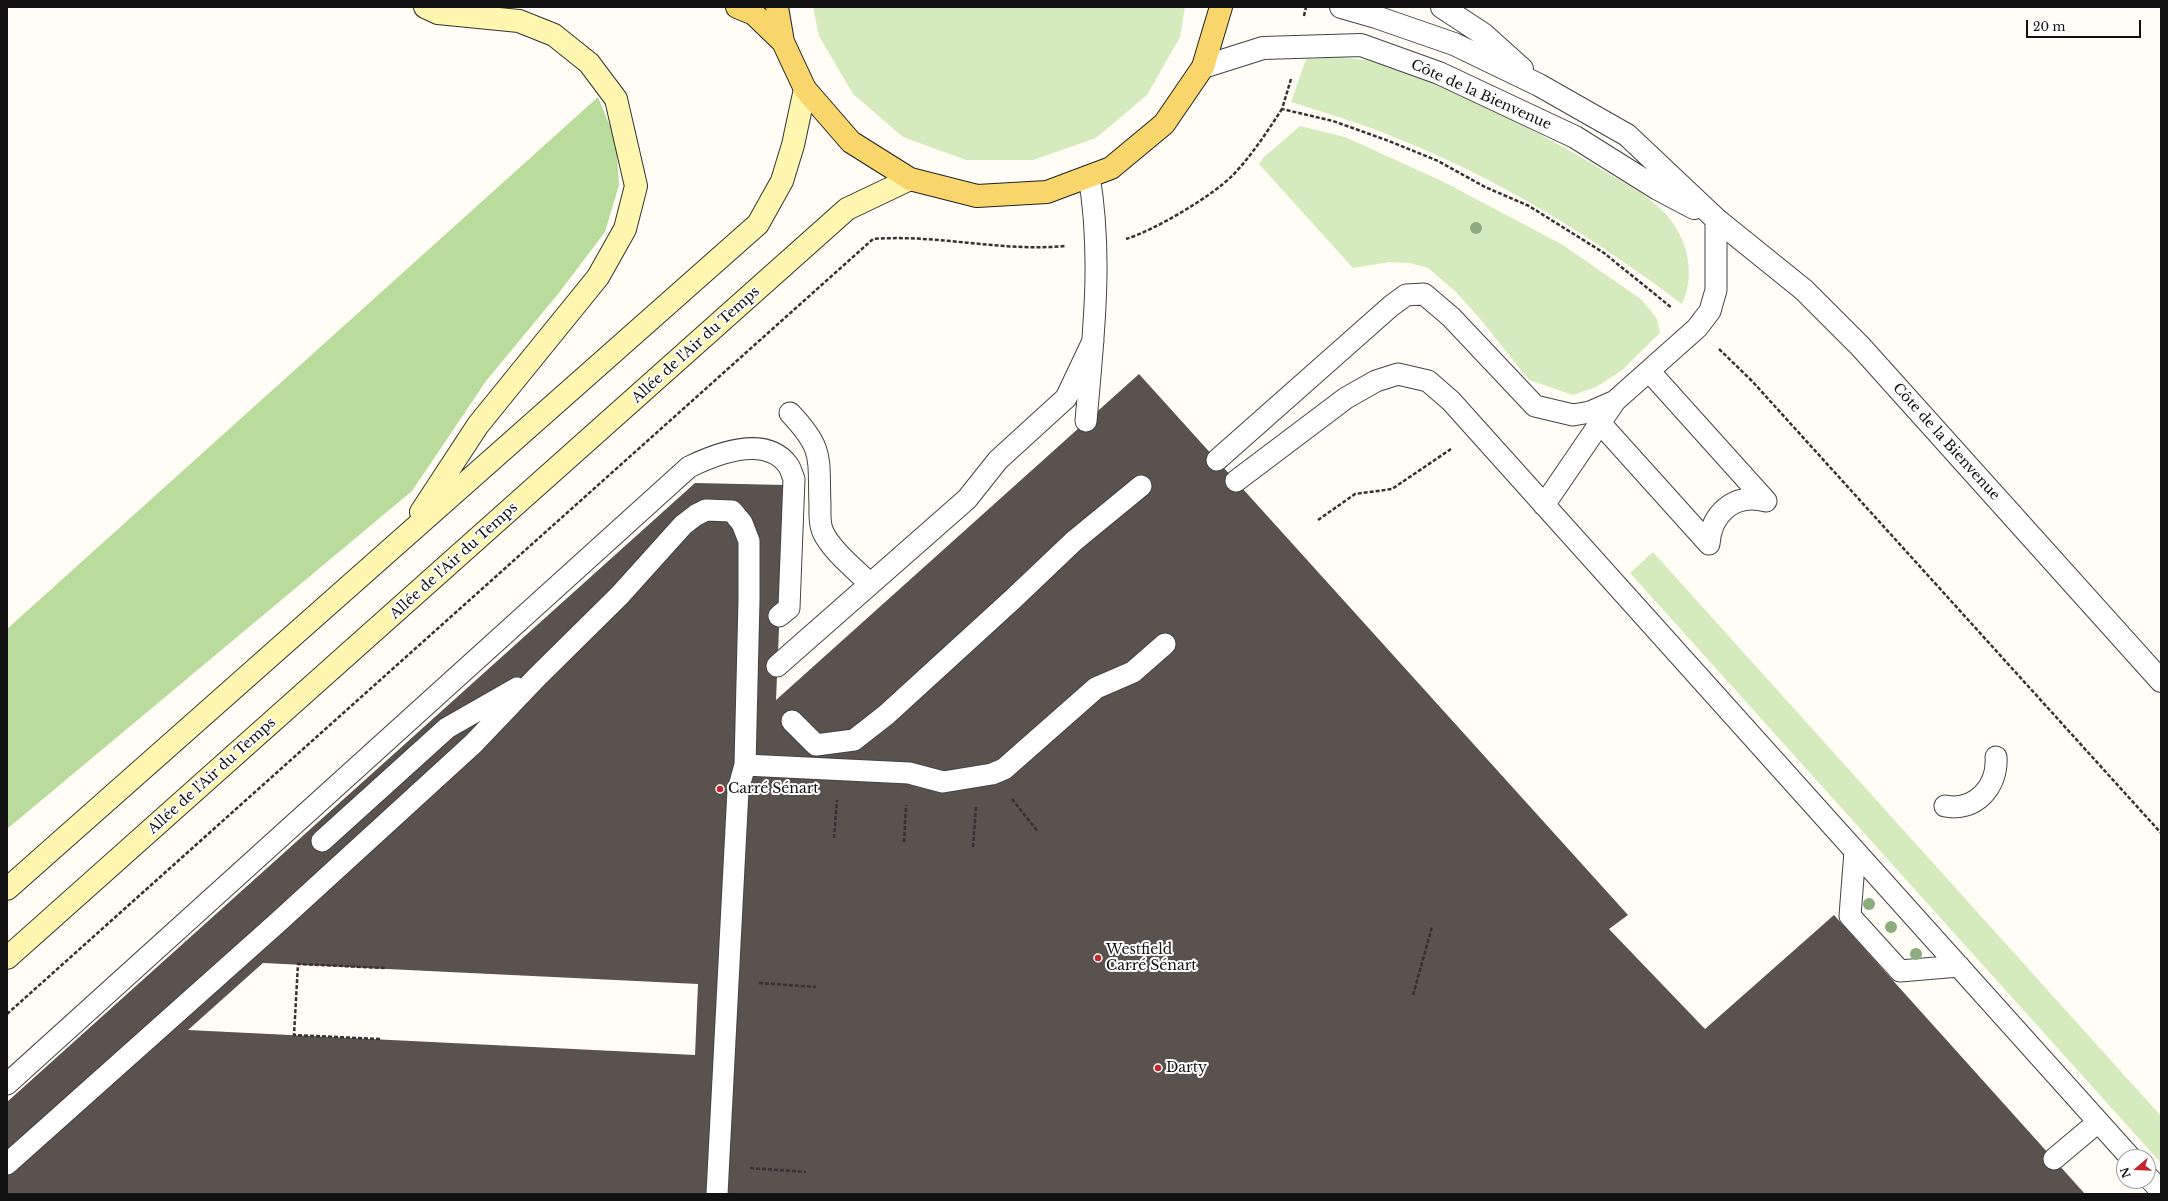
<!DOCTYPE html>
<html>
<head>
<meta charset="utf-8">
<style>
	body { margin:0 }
	#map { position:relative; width:2168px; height:1201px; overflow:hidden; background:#fffdf5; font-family:"Libre Baskerville",serif }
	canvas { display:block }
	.frame { position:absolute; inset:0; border:8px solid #111; pointer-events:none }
	.north { position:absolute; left:2116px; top:1149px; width:40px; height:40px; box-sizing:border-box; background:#fff; border:1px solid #a0a0a0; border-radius:50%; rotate:251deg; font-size:11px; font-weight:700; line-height:16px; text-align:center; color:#111 }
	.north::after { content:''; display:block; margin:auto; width:14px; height:18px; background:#c4262e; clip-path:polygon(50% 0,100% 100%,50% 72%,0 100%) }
	.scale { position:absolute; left:2026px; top:20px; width:115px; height:18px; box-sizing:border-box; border:2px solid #111; border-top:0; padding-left:5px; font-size:12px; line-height:14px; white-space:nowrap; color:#111; -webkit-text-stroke:3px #fff; paint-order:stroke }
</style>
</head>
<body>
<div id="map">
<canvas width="2168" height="1201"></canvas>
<div class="frame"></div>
<div class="north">N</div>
<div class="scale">20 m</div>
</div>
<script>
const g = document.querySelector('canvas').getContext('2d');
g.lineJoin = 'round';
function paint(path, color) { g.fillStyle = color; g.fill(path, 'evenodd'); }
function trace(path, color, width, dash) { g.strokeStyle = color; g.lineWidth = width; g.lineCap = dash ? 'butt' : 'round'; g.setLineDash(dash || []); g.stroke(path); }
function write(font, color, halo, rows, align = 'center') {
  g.font = font + ' "Libre Baskerville",serif'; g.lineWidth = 4; g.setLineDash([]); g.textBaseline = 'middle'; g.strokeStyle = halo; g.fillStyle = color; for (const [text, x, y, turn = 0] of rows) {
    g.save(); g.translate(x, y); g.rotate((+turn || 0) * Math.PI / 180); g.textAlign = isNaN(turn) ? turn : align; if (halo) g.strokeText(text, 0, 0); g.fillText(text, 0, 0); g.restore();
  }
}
paint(new Path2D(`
	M813,7h372l-5,30 -33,58 -51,43 -63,22h-67l-63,-23 -50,-43 -34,-58z
	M1339,57c18,2 36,3 54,9 19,5 39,16 58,25 54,24 108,52 158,83 21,12 45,25 61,45 19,25 25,57 12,85 -89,-67 -184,-126 -288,-167 -33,-14 -69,-24 -103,-35l15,-43z
	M1300,126l45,11 99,45 119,63 79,55 15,19 3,14 -39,38 -25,16 -23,8 -44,-15 -48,-60 -25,-28 -28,-24 -18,-5 -21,-1 -36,6 -94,-104 5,-7z
	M1653,552l508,564v47l-531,-590z`), '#d5ebbd');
paint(new Path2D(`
	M598,97l18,44 3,44 -14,47 -47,62 -72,87 -74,110 -405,338v-200z`), '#b9dc9c');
paint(new Path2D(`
	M1139,374l489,541 -19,14 96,100 129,-114 251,279h-2078v-92l688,-619 90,2 -9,215zM263,963l435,21 -3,71 -507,-25z`), '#5a524d');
const lane = new Path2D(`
	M1649,371l117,130
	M790,413c35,37 28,45 30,92 0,8 -1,19 3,27 8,18 33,38 47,52
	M1086,421c7,-81 17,-164 3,-245
	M1600,423l109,121
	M1217,460l174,-154 15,-11 18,-1 27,23 84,89 38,9 17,-3 25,-11
	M1236,481l110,-83 30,-17 22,-7 30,7 23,20 679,756
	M1544,505l71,-104 82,-73 13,-17 6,-21v-71
	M1709,544c2,-30 25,-52 57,-43
	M777,666l190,-167 31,-39 68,-62 27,-57
	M792,721l24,24 38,-5 32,-25 127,-116 61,-58 67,-55
	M745,765l164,8 34,9 49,-8 12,-5 92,-81 37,-16 32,-28
	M1945,806c31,6 53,-20 51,-49
	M322,841l125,-113 70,-40
	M1855,851l-5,65 50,55 59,-5
	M7,1084l682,-617c27,-13 76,-33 99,-2 3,4 4,10 6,14l-5,129 -10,8
	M2054,1159l44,-37
	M7,1164l269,-240 197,-180 64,-67 83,-82 63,-70 13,-10 10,-5 26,1 10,12 7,18v59l-4,165 -7,25 -21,404
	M2148,1177l13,14`);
const street = new Path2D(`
	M1341,7l35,10 78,27 85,41 88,50 89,84 88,71 56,56 301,335
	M1442,7l41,27 39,35
	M1203,67l60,-19 98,-3 78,28 136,64 83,52 36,19`);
const secondary = new Path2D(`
	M421,512l57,-87 120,-148 27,-48 11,-43 -20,-87 -27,-36 -35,-28 -35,-14 -81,-8 -13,-6
	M7,889l751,-665 24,-43 11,-36 12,-56
	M7,958l840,-749 63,-30`);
const primary = new Path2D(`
	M737,7l17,7 29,28
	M777,7l6,35 22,47 46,53 59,37 67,17 70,-4 64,-24 53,-44 39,-57 18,-60`);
trace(lane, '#444', 23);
trace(street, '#444', 24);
trace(secondary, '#333', 24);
trace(primary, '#222', 24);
trace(new Path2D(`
	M1304,16l2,-9
	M1291,79l-9,30 51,12 56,20 49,20 47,26 44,19 75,47 68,55
	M1126,239c29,-9 85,-42 107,-64 19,-20 34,-43 49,-66
	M1719,349l33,32 409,452
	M1318,520l37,-26 37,-5 59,-40
	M1012,799l26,33
	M834,838l3,-38
	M904,842l2,-37
	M973,847l3,-40
	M759,983l57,4
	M1413,995l19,-68
	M7,1014l866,-775c64,-5 128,13 192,7
	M380,1039l-86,-4 4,-71 87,4
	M750,1168l56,4`), '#333', 2.5, [4, 2]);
trace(lane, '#fff', 21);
trace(street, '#fff', 22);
trace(secondary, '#fff6b0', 22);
trace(primary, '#f9d66b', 22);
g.fillStyle = '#8dad7f';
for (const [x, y] of [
	[1476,228],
	[1869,904],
	[1891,927],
	[1916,954]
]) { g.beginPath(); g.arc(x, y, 6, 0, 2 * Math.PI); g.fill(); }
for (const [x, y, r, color] of [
	[720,789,4,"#c4262e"],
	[1098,958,4,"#c4262e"],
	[1158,1068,4,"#c4262e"]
]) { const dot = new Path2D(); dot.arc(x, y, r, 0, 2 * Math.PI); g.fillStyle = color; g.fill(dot); trace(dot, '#fff', 1.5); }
write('14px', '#111', '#fff', [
	["Côte de la Bienvenue",1481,95,24],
	["Allée de l'Air du Temps",696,345,-42],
	["Côte de la Bienvenue",1946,442,48],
	["Allée de l'Air du Temps",454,561,-42],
	["Allée de l'Air du Temps",212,776,-42]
]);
write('14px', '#111', '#fff', [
	["Carré Sénart",728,789],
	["Westfield",1106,950],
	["Carré Sénart",1106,966],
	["Darty",1166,1068]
], 'left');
</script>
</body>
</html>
